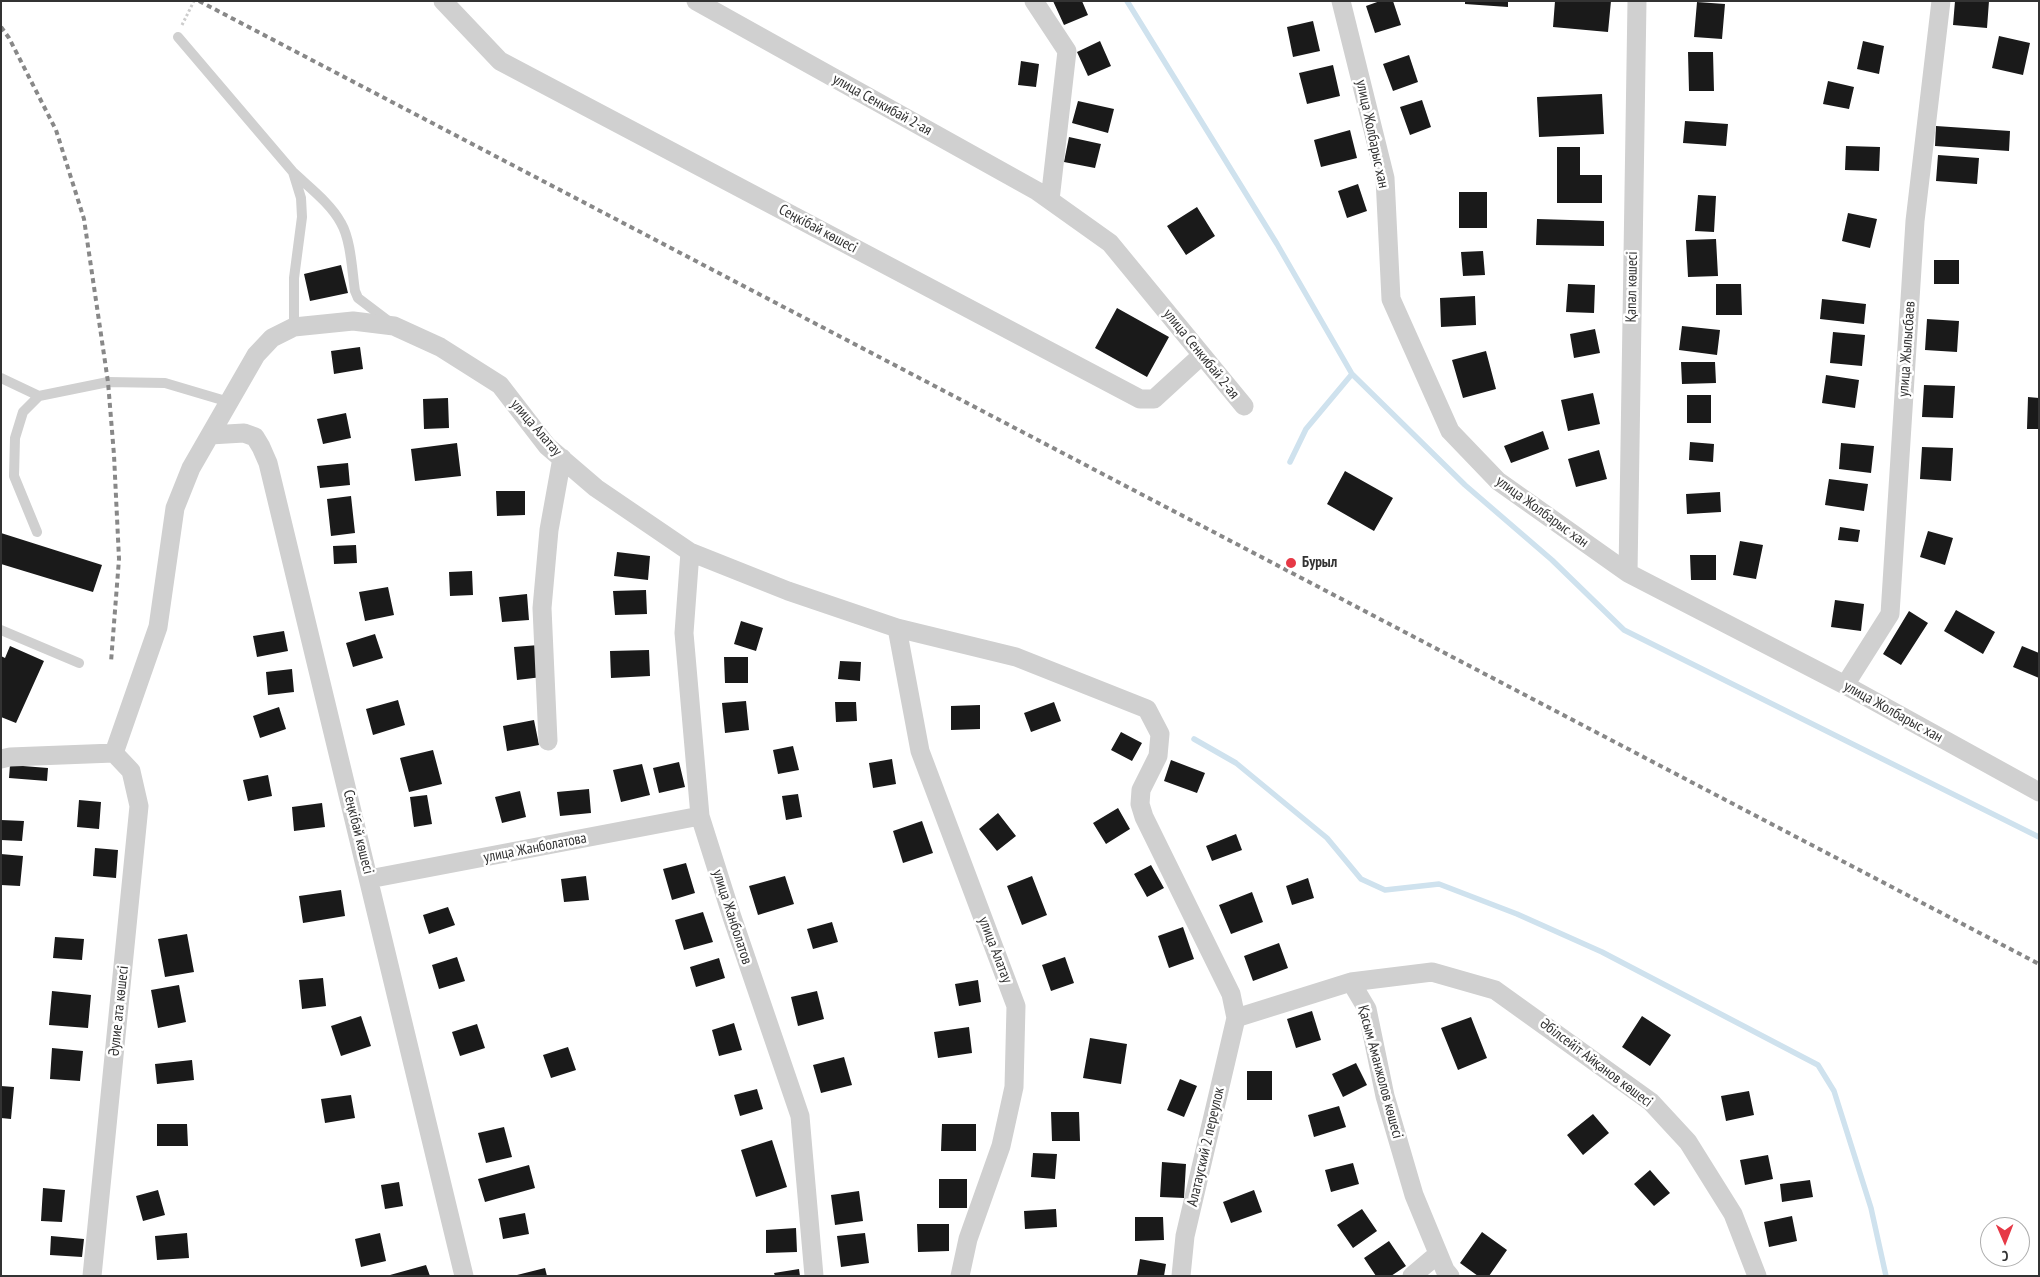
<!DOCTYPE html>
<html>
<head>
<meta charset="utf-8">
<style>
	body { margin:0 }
	#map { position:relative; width:2040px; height:1277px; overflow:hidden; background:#fff; font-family:"PT Sans Narrow",sans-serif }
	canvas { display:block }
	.frame { position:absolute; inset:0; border:2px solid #333; pointer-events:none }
	.north { position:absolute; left:1980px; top:1217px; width:50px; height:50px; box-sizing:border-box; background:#fff; border:1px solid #adadad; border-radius:50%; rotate:179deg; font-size:14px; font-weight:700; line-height:20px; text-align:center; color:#333 }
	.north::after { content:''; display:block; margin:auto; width:18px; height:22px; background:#e63946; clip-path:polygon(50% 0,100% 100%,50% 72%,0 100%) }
</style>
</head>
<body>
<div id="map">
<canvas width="2040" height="1277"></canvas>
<div class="frame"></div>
<div class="north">С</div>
</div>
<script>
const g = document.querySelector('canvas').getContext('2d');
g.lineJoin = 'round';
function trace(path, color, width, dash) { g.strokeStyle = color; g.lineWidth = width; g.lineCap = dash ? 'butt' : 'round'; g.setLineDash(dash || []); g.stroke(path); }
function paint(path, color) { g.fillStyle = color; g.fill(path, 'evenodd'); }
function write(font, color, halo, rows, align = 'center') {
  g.font = font + ' "PT Sans Narrow",sans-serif'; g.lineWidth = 5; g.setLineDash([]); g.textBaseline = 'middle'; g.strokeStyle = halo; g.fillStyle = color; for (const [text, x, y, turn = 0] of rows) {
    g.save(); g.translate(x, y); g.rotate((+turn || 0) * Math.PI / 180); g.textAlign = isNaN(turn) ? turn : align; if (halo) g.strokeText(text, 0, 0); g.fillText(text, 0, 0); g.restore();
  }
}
trace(new Path2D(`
	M1127,1l150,243 75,130 113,111 87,75 72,70 415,207
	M1290,462l16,-33 46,-55
	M1194,739l42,24 91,75 34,41 24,11 54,-6 78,30 85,38 216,113 16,26 37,117 15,68`), '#cfe2ee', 5.5);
paint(new Path2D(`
	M1053,1h29l6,14 -24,10z
	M1380,1h13l8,24 -26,8 -9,-27z
	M1465,1h43v6l-43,-3z
	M1555,1h56l-3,31 -55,-5z
	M1955,1h34l-2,27 -34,-3z
	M1697,2l28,2 -3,35 -28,-2z
	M1313,21l7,30 -27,6 -6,-30z
	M1999,36l31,7 -7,32 -31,-7z
	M1100,41l11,25 -23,10 -11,-24z
	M1863,41l21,5 -5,28 -22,-5z
	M1688,52h25l1,39h-25z
	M1409,55l9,27 -25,9 -10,-27z
	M1021,61l18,3 -3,23 -18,-2z
	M1333,65l7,31 -33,8 -8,-31z
	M1828,81l26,6 -5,22 -26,-5z
	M1602,94l2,40 -65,3 -2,-40z
	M1422,100l9,27 -21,8 -10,-28z
	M1078,101l36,8 -6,24 -36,-10z
	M1685,121l43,3 -2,22 -43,-3z
	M1936,126l74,5 -1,20 -74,-5z
	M1350,130l7,28 -36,9 -7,-27z
	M1069,137l32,7 -6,24 -31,-6z
	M1846,146l34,1 -1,24 -34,-1z
	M1557,147h23v28h22v28h-45z
	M1938,155l41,3 -2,26 -41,-3z
	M1358,184l9,27 -20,7 -9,-27z
	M1459,192h28v36h-28z
	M1698,195l18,1 -2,36 -19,-1z
	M1197,207l18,29 -29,19 -19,-29z
	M1848,213l29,6 -7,29 -28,-7z
	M1537,219l67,2v25l-68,-1z
	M1716,239l2,37 -30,1 -2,-37z
	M1483,251l2,24 -22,1 -2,-24z
	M1934,260h25v24h-25z
	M341,265l7,28 -38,8 -6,-27z
	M1568,284l27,1 -1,28 -28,-1z
	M1716,284h25l1,31h-26z
	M1475,296l1,29 -35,2 -1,-29z
	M1822,299l44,5 -2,20 -44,-5z
	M1117,308l52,29 -22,40 -52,-29z
	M1927,319l32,2 -2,31 -32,-2z
	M1682,326l38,4 -3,25 -38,-5z
	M1595,329l5,24 -26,5 -4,-24z
	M1833,332l32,3 -3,31 -32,-3z
	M360,347l3,22 -29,5 -3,-23z
	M1486,351l10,38 -33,9 -11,-38z
	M1681,362h34l1,21 -34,1z
	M1826,375l33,5 -4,28 -33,-5z
	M1924,385l31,1 -2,32 -31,-1z
	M1593,393l7,31 -32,7 -7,-31z
	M1687,395h24v28h-24z
	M2028,397l11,1v31h-12z
	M448,398l1,30 -25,1 -1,-30z
	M346,413l5,25 -28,6 -6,-25z
	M1543,431l6,18 -38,14 -7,-17z
	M1690,442l24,2 -1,18 -24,-2z
	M457,443l4,33 -46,5 -4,-32z
	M1841,443l33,3 -3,27 -32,-4z
	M1922,447l31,1 -2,33 -31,-2z
	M1599,450l8,29 -31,8 -8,-28z
	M348,463l2,22 -30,3 -3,-22z
	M1345,471l48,27 -19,33 -47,-27z
	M1829,479l39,5 -4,27 -39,-6z
	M496,491h29v24l-28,1z
	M1720,492l1,20 -34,2 -1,-20z
	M351,496l4,37 -24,3 -4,-37z
	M1840,527l20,3 -2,12 -20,-2z
	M1928,531l25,7 -8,27 -25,-8z
	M1,533l101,32 -9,27 -92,-28z
	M1740,541l23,4 -7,34 -23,-4z
	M356,545l1,18 -23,1 -1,-18z
	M617,552l33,4 -2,24 -34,-4z
	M1690,555h26v25h-25z
	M472,571l1,24 -23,1 -1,-24z
	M388,587l6,28 -29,6 -6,-29z
	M646,590l1,24 -32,1 -2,-24z
	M527,594l2,26 -27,2 -3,-25z
	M1835,600l29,4 -3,27 -30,-4z
	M1956,610l39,22 -12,22 -39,-23z
	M1909,611l19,12 -27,42 -18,-11z
	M741,621l22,7 -7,23 -22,-7z
	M284,631l4,20 -31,6 -4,-21z
	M375,634l8,24 -30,9 -7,-24z
	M539,645l3,32 -25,3 -3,-33z
	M10,646l34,15 -28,62 -15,-6v-61l4,2z
	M2022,646l17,7v25l-26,-11z
	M649,650l1,26 -39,2 -1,-27z
	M724,657h24v26h-23z
	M840,661l21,1 -1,19 -22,-2z
	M292,669l2,23 -26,3 -2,-23z
	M398,700l7,25 -32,10 -7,-26z
	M746,701l3,29 -24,3 -3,-30z
	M835,702h21l1,19 -21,1z
	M1054,702l7,19 -30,11 -7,-19z
	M980,705v24l-29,1v-24z
	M279,707l7,22 -26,9 -7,-22z
	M534,720l5,25 -32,6 -4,-25z
	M1121,732l21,11 -10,18 -21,-11z
	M793,746l6,24 -21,4 -5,-24z
	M433,750l9,34 -33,8 -9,-34z
	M892,759l4,25 -23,4 -4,-25z
	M1171,760l34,13 -8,20 -33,-12z
	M679,762l6,25 -26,6 -6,-25z
	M642,764l8,31 -29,7 -8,-32z
	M10,765l38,3 -1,13 -38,-3z
	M268,775l4,21 -24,5 -5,-21z
	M589,789l2,24 -31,3 -3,-24z
	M520,791l6,26 -24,6 -7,-26z
	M798,794l4,23 -16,3 -4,-24z
	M427,795l5,29 -18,3 -4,-30z
	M79,800l22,2 -2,27 -22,-2z
	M322,803l3,24 -31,4 -2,-24z
	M1118,808l12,21 -24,15 -13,-21z
	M998,813l18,23 -19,15 -18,-22z
	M1,820l23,1 -2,20 -21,-1z
	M922,821l11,32 -30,10 -10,-32z
	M1236,834l6,16 -30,11 -6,-15z
	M95,848l23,2 -2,28 -23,-2z
	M1,854l22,2 -3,30 -19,-1z
	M686,863l9,30 -23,7 -9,-31z
	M1151,865l13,23 -17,9 -13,-23z
	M586,876l3,24 -25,2 -3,-23z
	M785,876l9,28 -36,11 -9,-29z
	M1032,876l15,39 -25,10 -15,-39z
	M1308,878l6,20 -22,7 -6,-19z
	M341,890l4,26 -42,7 -4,-27z
	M1252,892l11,30 -32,12 -12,-29z
	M448,907l7,18 -26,9 -6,-19z
	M703,912l10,30 -29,8 -9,-30z
	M832,922l6,20 -25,7 -6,-20z
	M1183,927l11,32 -25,9 -11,-32z
	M187,934l7,38 -29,5 -7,-38z
	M55,937l29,2 -2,21 -29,-2z
	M1279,943l9,25 -35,13 -9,-25z
	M457,957l8,24 -26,8 -7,-24z
	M1065,957l9,26 -23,8 -9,-26z
	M719,958l6,20 -29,9 -6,-20z
	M323,978l3,28 -24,3 -3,-29z
	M978,980l3,22 -22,4 -4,-22z
	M179,985l7,37 -28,6 -7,-38z
	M52,991l39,4 -3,33 -39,-3z
	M817,991l7,28 -26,7 -7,-29z
	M1312,1011l9,29 -25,8 -9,-29z
	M361,1016l10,30 -30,10 -10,-30z
	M1642,1016l29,19 -21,31 -28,-19z
	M1471,1017l16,41 -29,12 -17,-42z
	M734,1023l8,27 -23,6 -7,-26z
	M477,1024l8,24 -25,8 -8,-24z
	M969,1027l3,26 -34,5 -4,-26z
	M1090,1038l37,6 -6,40 -38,-6z
	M568,1047l8,23 -25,8 -8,-23z
	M52,1048l31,3 -3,30 -30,-2z
	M844,1057l8,28 -31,8 -8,-28z
	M192,1060l2,20 -37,4 -2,-20z
	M1356,1063l11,22 -24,12 -11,-23z
	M1247,1071h25v29h-25z
	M1180,1079l17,7 -13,31 -17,-7z
	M1,1086l13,1 -3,32 -10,-1z
	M757,1089l6,20 -23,7 -6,-21z
	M1749,1091l5,24 -28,6 -5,-25z
	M351,1095l4,23 -30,5 -4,-24z
	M1339,1106l7,21 -32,10 -6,-22z
	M1051,1112h28l1,29h-28z
	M1593,1114l16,19 -26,22 -16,-20z
	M157,1124h30l1,22h-31z
	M942,1124h34v27h-35z
	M504,1127l8,30 -26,6 -8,-30z
	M772,1140l15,47 -31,10 -15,-47z
	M1033,1153l24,1 -2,25 -24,-2z
	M1768,1155l5,24 -28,6 -5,-25z
	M1162,1162l24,2 -2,34 -24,-1z
	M1353,1163l6,21 -28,8 -6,-22z
	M529,1165l6,23 -50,14 -7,-23z
	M1650,1170l20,23 -16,13 -20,-22z
	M939,1179h28v29h-28z
	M1810,1180l3,17 -31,5 -2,-18z
	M399,1182l4,24 -18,3 -4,-24z
	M43,1188l22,2 -3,32 -21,-1z
	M158,1190l7,25 -22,6 -7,-25z
	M1254,1190l8,22 -31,11 -8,-21z
	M859,1191l4,30 -28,4 -4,-30z
	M1056,1209l1,18 -32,2 -1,-18z
	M1362,1209l15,22 -24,17 -16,-23z
	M525,1213l4,21 -26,5 -4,-21z
	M1792,1216l5,25 -28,6 -5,-25z
	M1135,1217h28l1,23 -29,1z
	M917,1224h32v27l-31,1z
	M796,1228l1,24 -31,1v-23z
	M1482,1232l25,18 -18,26h-11l-18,-13z
	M187,1233l2,25 -32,2 -2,-24z
	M380,1233l6,28 -25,6 -6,-28z
	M865,1233l4,30 -28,4 -4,-31z
	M51,1236l33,3 -2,18 -32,-2z
	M1389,1241l17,25 -15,10h-15l-12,-18z
	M1140,1259l26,5 -2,12h-27z
	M426,1265l4,11h-40v-1z
	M545,1268l2,8h-30v-1z
	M799,1269l1,7h-25l-1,-3z`), '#1a1a1a');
trace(new Path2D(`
	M182,25l12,-24`), '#cdcdcd', 3, [2.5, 2.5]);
trace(new Path2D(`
	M178,37l115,135 8,26 1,19 -8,61v49
	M294,173c16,15 37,31 47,50 10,17 11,48 14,68l3,7 33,25
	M1,378l38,18
	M37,532l-23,-56 1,-38 8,-26 16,-16 69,-14 57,1 64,19
	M1,630l78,33`), '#d0d0d0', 10);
trace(new Path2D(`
	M443,1l57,60 640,338h14l48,-44
	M696,1l341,190 73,52 134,163
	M1034,1l33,50 -17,149
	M1341,1l44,177 6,121 59,132 48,50 130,92 217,112 194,107
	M210,435l34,-2 11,4 6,10 7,16 196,813
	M690,552l-6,81 16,183 32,101 68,199 14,160
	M1628,573l9,-572
	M897,628l23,123 96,255 -2,81 -13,59 -33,93 -8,37
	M1845,685l45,-71 25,-393 26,-220
	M548,741l-6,-133 7,-78 13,-72
	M1,759l9,-2 104,-4 44,-126 17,-119 16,-40 65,-113 16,-17 22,-11 59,-6 41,5 46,21 60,38 47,61 49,42 94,64 98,39 109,37 119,29 131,52 13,25 -2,22 -17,34 -1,14 4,13 87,177 5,24 -51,218 -4,40
	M369,879l331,-63
	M1351,982l81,-10 63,18 156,112 37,40 45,72 24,62
	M1236,1018l115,-36 16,27 18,87 29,99 31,75 5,6
	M92,1276l47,-470 -8,-35 -17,-18
	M1412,1276l26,-22`), '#d0d0d0', 19);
trace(new Path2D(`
	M199,1l1840,963
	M1,27l8,11 47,92 28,89 24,163 6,73 5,104 -8,103`), '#888', 4, [5, 4]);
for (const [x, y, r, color] of [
	[1291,563,6,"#e63946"]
]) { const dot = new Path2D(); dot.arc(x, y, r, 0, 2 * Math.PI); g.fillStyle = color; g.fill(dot); trace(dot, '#fff', 2); }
write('15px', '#333', '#fff', [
	["улица Сенкибай 2-ая",882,105,29],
	["улица Жолбарыс хан",1372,134,78],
	["Сеңкібай көшесі",818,229,28],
	["Қапал көшесі",1632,287,-89],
	["улица Жылысбаев",1907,349,-86],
	["улица Сенкибай 2-ая",1201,354,51],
	["улица Алатау",536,428,49],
	["улица Жолбарыс хан",1542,512,36],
	["улица Жолбарыс хан",1893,712,29],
	["Сеңкібай көшесі",358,832,76],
	["улица Жанболатова",535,848,-11],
	["улица Жанболатов",732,917,72],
	["улица Алатау",995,950,69],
	["Әулие ата көшесі",119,1011,-84],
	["Әбілсейіт Айқанов көшесі",1596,1063,37],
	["Қасым Аманжолов көшесі",1380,1072,75],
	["Алатауский 2 переулок",1206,1147,-77]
]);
write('bold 15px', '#333', '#fff', [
	["Бурыл",1302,563]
], 'left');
</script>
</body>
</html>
